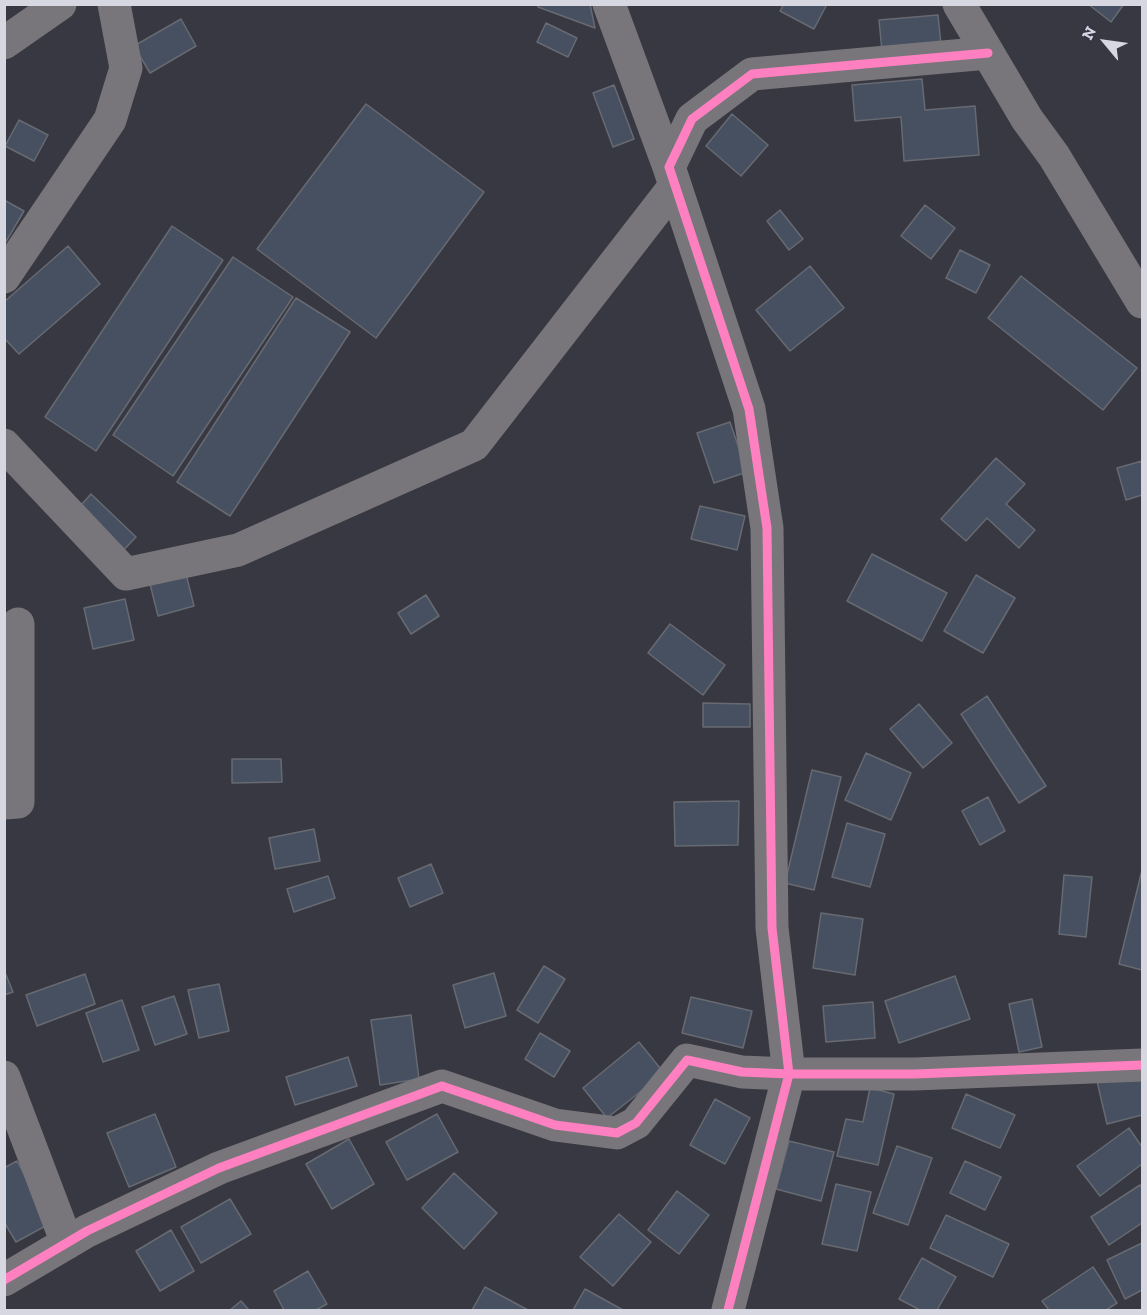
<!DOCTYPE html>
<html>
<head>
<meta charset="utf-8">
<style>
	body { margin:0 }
	#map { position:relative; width:1147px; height:1315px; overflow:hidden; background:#383842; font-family:"Zilla Slab",serif }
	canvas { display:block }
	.frame { position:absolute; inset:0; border:6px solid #d7d7e1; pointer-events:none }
	.north { position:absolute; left:1075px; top:12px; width:60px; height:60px; -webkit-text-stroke:4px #353545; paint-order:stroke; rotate:299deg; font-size:16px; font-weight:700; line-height:24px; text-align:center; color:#d7d7e1 }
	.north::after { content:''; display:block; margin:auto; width:21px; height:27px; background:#d7d7e1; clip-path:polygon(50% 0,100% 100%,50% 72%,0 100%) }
</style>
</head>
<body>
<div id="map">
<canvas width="1147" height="1315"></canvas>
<div class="frame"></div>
<div class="north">N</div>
</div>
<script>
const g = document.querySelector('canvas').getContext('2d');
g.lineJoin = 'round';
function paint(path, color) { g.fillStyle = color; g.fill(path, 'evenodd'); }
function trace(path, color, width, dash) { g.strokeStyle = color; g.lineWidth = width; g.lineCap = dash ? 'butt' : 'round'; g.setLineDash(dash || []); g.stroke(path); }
const building = new Path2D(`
	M537,4h53l5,24 -57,-21z
	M784,4h43l-13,25 -34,-18z
	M1088,4h36l-13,18z
	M938,15l3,30 -59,6 -3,-31z
	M181,19l15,27 -46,27 -16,-27z
	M546,23l31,15 -9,19 -31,-15z
	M922,79l3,31 50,-4 4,49 -75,6 -3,-44 -46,4 -3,-36z
	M614,85l20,54 -21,8 -20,-54z
	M366,104l118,88 -108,146 -119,-89z
	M732,114l36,31 -27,31 -35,-30z
	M19,120l29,15 -14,26 -29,-15z
	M4,200l20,11 -20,34z
	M925,205l30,23 -24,31 -30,-23z
	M780,210l23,29 -14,11 -22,-29z
	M172,226l51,34 -127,191 -51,-34z
	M68,246l32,38 -81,70 -15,-16v-36z
	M960,250l30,15 -14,28 -30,-15z
	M233,257l60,40 -120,179 -60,-41z
	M810,266l34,42 -54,43 -34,-41z
	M1021,276l116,92 -34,42 -115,-92z
	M296,298l54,34 -120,184 -53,-34z
	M730,422l17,50 -33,11 -17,-50z
	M996,458l29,26 -19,20 29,26 -16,18 -32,-30 -21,23 -25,-22z
	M1142,461v34l-16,5 -9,-32z
	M91,494l45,43 -18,19 -44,-43z
	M700,506l45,10 -8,34 -46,-11z
	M872,554l75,39 -25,48 -75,-40z
	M184,566l10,40 -36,10 -10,-40z
	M976,575l39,23 -32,55 -39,-22z
	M426,595l13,21 -28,18 -13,-21z
	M125,599l9,41 -41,9 -9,-41z
	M670,624l55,41 -22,30 -55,-42z
	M987,696l59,90 -27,17 -58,-89z
	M703,703l47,1v23h-47z
	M919,704l33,39 -29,25 -33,-39z
	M866,753l45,20 -20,47 -46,-20z
	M232,759h49l1,23 -50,1z
	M812,770l29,7 -27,113 -29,-7z
	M988,797l17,34 -25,14 -18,-34z
	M739,801l-1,44 -63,1 -1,-44z
	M847,823l38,11 -15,53 -38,-10z
	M314,829l6,32 -45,8 -6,-31z
	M431,864l12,29 -33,14 -12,-29z
	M1142,870v100l-23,-6z
	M1064,875l28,2 -6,60 -27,-3z
	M328,876l7,22 -41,14 -7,-23z
	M821,913l42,6 -8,56 -42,-7z
	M544,966l21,13 -27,44 -21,-13z
	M4,970l9,22 -9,3z
	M494,973l12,43 -41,12 -12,-43z
	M85,974l10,30 -58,22 -11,-31z
	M955,976l15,43 -71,24 -14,-42z
	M219,984l10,47 -30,7 -11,-48z
	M174,996l13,38 -32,11 -13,-38z
	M691,997l61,14 -9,37 -61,-15z
	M1032,999l10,48 -23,5 -10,-48z
	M122,1000l17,50 -36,12 -17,-49z
	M873,1002l2,36 -49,4 -3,-36z
	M411,1015l8,64 -39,6 -9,-65z
	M540,1033l30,18 -16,26 -29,-18z
	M639,1042l25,31 -57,45 -24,-30z
	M348,1057l9,29 -62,19 -9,-28z
	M1142,1073v42l-35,9 -11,-47z
	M870,1088l24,6 -16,71 -41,-9 9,-37 17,3z
	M966,1094l49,21 -15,33 -48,-20z
	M715,1099l35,19 -25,46 -35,-19z
	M155,1114l21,53 -47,20 -22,-54z
	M437,1114l21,38 -51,28 -21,-38z
	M1129,1128l13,19v17l-42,32 -23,-30z
	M349,1139l25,45 -42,25 -26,-45z
	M789,1141l45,11 -13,49 -45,-12z
	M897,1146l35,12 -24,67 -35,-12z
	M17,1161l34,62 -35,19 -12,-20v-54z
	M965,1161l36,16 -16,33 -35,-17z
	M454,1173l43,40 -33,36 -42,-41z
	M836,1184l35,8 -14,59 -35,-7z
	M1140,1185l2,4v34l-33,22 -18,-28z
	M677,1191l32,24 -30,39 -31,-24z
	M230,1199l21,35 -50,29 -20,-36z
	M619,1214l32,28 -38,44 -33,-29z
	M946,1215l63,29 -16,33 -63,-29z
	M171,1230l23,41 -34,20 -24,-40z
	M1142,1243v47l-17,9 -18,-39z
	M922,1258l34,19 -19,33h-17l-21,-11z
	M1093,1267l24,36 -11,7h-57l-7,-9z
	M308,1271l19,33 -11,6h-32l-10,-19z
	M485,1287l43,23h-56z
	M585,1289l38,21h-50z
	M241,1301l8,9h-19z`);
paint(building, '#475061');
trace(building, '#676a71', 1.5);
trace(new Path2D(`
	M609,4l60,163
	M959,4l68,115 27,37 88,146
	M4,43l56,-39
	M4,277l106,-157 16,-52 -12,-64
	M4,445l122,129 112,-24 236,-105 200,-258
	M4,803l14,-1v-178
	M4,1077l63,166
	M4,1280l83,-49 132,-63 223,-82 113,39 62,8 19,-10 51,-63 55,12 47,2h126l227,-9
	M728,1310l61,-236 -17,-146 -5,-400 -18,-119 -80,-242 23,-48 60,-45 236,-21`), '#78767a', 33);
trace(new Path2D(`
	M4,1280l83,-49 132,-63 223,-82 113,39 62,8 19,-10 51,-63 55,12 47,2h126l227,-9
	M728,1310l61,-236 -17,-146 -5,-400 -18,-119 -80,-242 23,-48 60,-45 236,-21`), '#ff80c0', 9);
</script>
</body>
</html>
